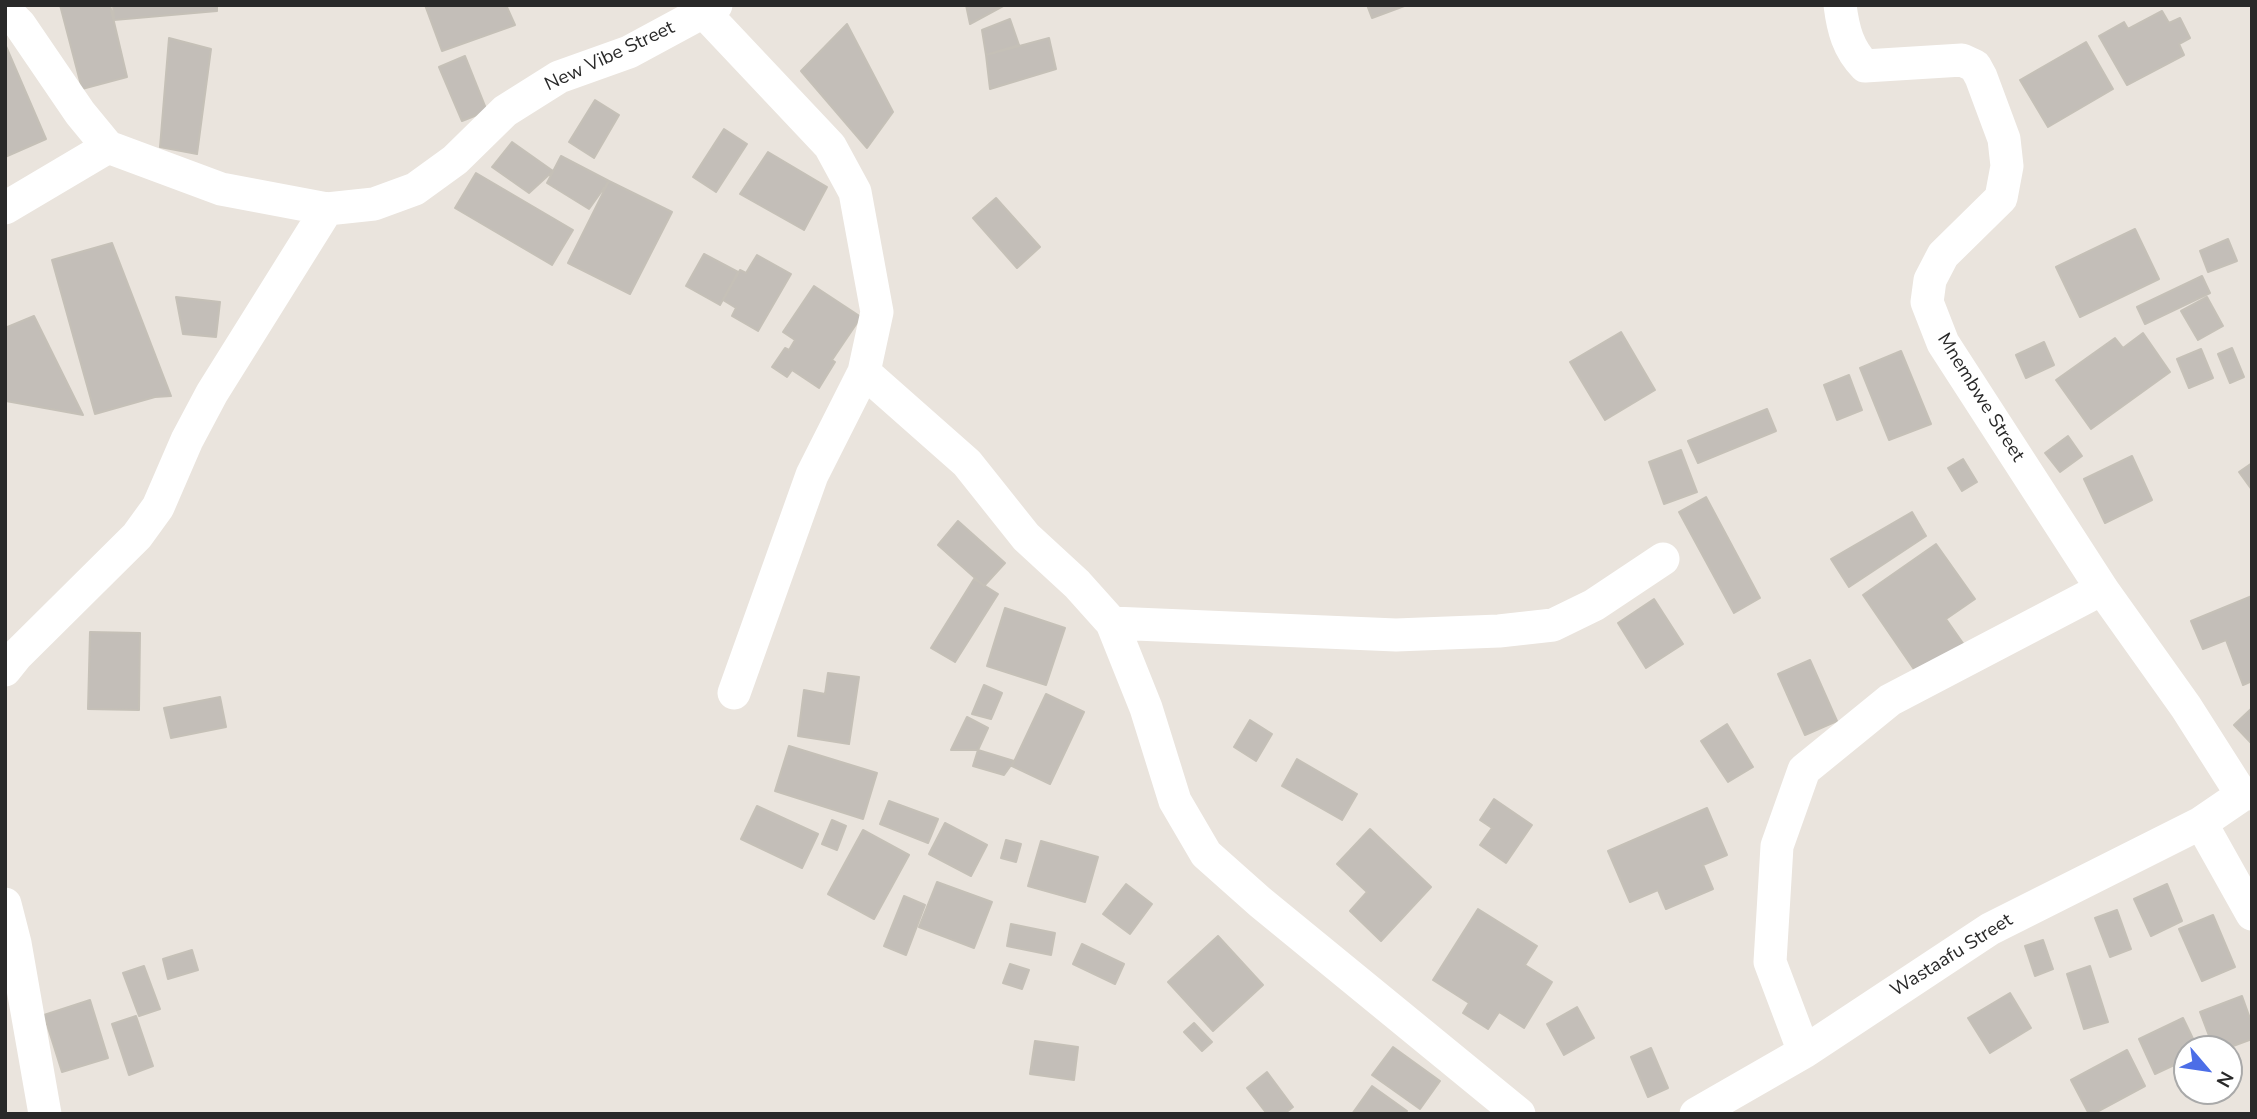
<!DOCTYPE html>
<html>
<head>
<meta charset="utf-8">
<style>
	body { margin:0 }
	#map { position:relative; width:2257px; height:1119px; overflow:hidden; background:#eae4dd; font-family:"Nunito Sans",sans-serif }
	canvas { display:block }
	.frame { position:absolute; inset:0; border:7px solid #292929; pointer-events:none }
	.north { position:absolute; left:2173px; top:1035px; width:70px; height:70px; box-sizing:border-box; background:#fff; border:2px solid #a9a9a9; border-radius:50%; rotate:119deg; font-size:19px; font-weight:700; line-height:28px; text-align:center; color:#292929 }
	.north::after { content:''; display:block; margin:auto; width:24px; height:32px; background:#4c6ee7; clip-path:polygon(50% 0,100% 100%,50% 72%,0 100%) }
</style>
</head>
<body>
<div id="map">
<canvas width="2257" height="1119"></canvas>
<div class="frame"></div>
<div class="north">N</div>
</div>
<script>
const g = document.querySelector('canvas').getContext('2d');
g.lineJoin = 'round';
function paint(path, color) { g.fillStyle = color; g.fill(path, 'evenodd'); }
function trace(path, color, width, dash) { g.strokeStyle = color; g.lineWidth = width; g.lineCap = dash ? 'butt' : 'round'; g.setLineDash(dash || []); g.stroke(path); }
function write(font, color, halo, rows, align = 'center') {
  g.font = font + ' "Nunito Sans",sans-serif'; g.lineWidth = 5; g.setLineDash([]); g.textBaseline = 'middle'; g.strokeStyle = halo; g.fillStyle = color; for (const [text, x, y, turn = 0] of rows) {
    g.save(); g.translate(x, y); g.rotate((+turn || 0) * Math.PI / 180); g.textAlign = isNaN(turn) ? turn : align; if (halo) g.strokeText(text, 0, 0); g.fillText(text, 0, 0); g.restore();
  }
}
const building = new Path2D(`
	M60,5h50l17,72 -45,12z
	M113,5h104v6l-103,9z
	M425,5h81l9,20 -73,26z
	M966,5h39l-35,19z
	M1367,5h40l-35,13z
	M2162,11l7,12 11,-5 10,20 -11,6 5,11 -57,30 -28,-49 25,-14 4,7z
	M1010,19l9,26 -33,10 -4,-25z
	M847,24l46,88 -26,36 -66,-77z
	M169,38l42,11 -14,105 -37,-7z
	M1049,38l7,31 -66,20 -4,-34z
	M2086,42l27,47 -65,38 -28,-47z
	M5,44l41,95 -41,18z
	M465,56l22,55 -25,10 -23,-54z
	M595,100l24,15 -25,43 -25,-16z
	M724,129l23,15 -31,48 -23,-15z
	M512,142l41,29 -24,22 -37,-26z
	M768,152l59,35 -23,43 -64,-36z
	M561,156l48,25 -20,28 -42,-26z
	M476,173l97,57 -21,35 -97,-57z
	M609,181l63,31 -42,82 -62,-31z
	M996,198l44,49 -23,21 -44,-50z
	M2135,229l24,50 -79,38 -24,-50z
	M2228,239l9,22 -29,11 -8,-21z
	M112,243l59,153 -16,1 -60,17 -43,-154z
	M704,254l34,18 -18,33 -34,-19z
	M757,255l34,19 -33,57 -26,-15 4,-8 -13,-8 17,-30 6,3z
	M2202,276l8,17 -65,31 -8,-17z
	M814,286l47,31 -29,43 3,2 -16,26 -27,-18 -5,7 -15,-10 13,-19 4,2 6,-10 -12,-8z
	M176,297l44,5 -4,35 -33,-3z
	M2207,297l16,29 -25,14 -17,-29z
	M34,316l49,99 -77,-14 -1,-73z
	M1621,332l34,58 -50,30 -35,-58z
	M2143,333l27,39 -79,57 -35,-49 59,-42 8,10z
	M2044,342l10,23 -28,13 -10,-23z
	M2232,348l12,29 -14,6 -12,-29z
	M2201,349l12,29 -24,10 -12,-29z
	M1901,351l30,73 -42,16 -29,-72z
	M1849,375l13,35 -25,10 -13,-35z
	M1767,409l9,22 -78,32 -10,-22z
	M2068,436l14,20 -22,16 -15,-19z
	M1681,450l16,42 -33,12 -15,-42z
	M2132,456l20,44 -47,23 -21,-44z
	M1963,459l14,23 -15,9 -14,-23z
	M2252,463v27l-13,-18z
	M1706,497l54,101 -26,15 -55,-101z
	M1912,512l14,24 -77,51 -18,-28z
	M958,521l47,42 -21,23 -46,-41z
	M1936,544l39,55 -29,20 21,30 -45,32 -59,-86z
	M974,579l24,15 -43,68 -24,-14z
	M2252,596v85l-9,4 -17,-45 -23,9 -12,-28z
	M1654,599l29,45 -37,24 -28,-45z
	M1005,608l60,20 -19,57 -59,-19z
	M90,632l50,1 -1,77 -51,-1z
	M1810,660l27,61 -32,14 -27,-61z
	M828,673l31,4 -10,67 -51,-8 6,-46 21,4z
	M984,685l18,8 -11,26 -19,-5z
	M1046,694l38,18 -34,72 -38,-18z
	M220,697l6,30 -55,11 -7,-30z
	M2252,708v36l-18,-19z
	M967,717l21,11 -10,22h-27z
	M1250,720l22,14 -16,27 -22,-14z
	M1727,724l26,43 -25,15 -27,-41z
	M789,746l88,27 -14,46 -88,-28z
	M978,750l36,11 -10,14 -31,-9z
	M1297,759l60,35 -15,26 -60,-34z
	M1494,799l38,26 -26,38 -26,-18 12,-17 -12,-8z
	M889,801l49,18 -10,24 -48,-19z
	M757,806l61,28 -16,34 -61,-29z
	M1707,808l20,47 -24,10 10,24 -47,20 -8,-19 -28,12 -22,-51z
	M832,820l14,6 -9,24 -15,-6z
	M945,823l42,22 -16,31 -42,-22z
	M1370,829l61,58 -50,54 -31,-30 17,-19 -30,-28z
	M863,830l46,25 -35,64 -46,-25z
	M1006,840l15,4 -5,18 -15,-4z
	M1041,841l57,16 -13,45 -57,-16z
	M937,882l55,20 -18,46 -55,-21z
	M1126,884l26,20 -22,30 -27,-20z
	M2167,884l15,37 -31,15 -17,-37z
	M904,896l21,9 -19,50 -22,-9z
	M1478,909l59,37 -12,19 27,17 -28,46 -25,-16 -11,17 -25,-16 6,-10 -36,-23z
	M2117,910l14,39 -21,8 -15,-39z
	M2213,915l22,52 -33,14 -23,-52z
	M1011,924l44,9 -4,22 -44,-9z
	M1218,936l45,49 -50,46 -45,-49z
	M2043,940l10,29 -18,7 -10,-30z
	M1082,944l42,20 -9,20 -42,-20z
	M192,950l6,20 -30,9 -5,-20z
	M1010,964l19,6 -7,19 -19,-6z
	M144,966l16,43 -21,7 -16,-43z
	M2090,966l18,56 -24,7 -17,-55z
	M2010,993l21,35 -41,25 -22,-35z
	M2242,996l10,28v15l-27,10h-11l-14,-37z
	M90,1000l18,58 -46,14 -18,-57z
	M1577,1007l17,31 -30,17 -17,-31z
	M136,1016l17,50 -24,9 -17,-51z
	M2183,1018l15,31h-11v10l-32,15 -16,-35z
	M1194,1023l18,19 -10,9 -18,-19z
	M1035,1041l43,6 -4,33 -44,-6z
	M1393,1047l47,34 -20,28 -48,-34z
	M1651,1048l17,40 -20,9 -17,-40z
	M2127,1050l18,36 -52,28h-4l-18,-34z
	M1267,1072l26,35 -9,7h-17l-20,-26z
	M1372,1086l35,25 -2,3h-53z`);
paint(building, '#c3beb8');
trace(building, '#c5c0b7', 2);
trace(new Path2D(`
	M697,5l133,141 25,46 22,120 -13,60 -52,103 -78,218
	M1840,5c3,24 8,44 25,61l97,-6 13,6 6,11 23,62 3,27 -6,32 -58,57 -13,25 -3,22 16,41 159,246 84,118 56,88
	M5,10l15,15 60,88 28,34 113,42 106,20 47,-5 41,-15 40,-29 50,-49 54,-34 70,-25 87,-47
	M5,208l103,-61
	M864,372l103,91 59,74 51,47 35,39 34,85 29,93 31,53 54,48 259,212
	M1112,623l284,12 103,-4 54,-6 41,-20 69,-46
	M5,670l12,-15 120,-119 21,-29 29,-67 25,-47 115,-184
	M2201,823l51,91
	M5,904l10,39 30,171
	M1804,1052l-34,-90 7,-116 27,-76 86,-70 212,-111
	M1696,1114l108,-62 186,-123 211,-106 41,-28 10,-2`), '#fff', 33);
write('19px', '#292929', '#fff', [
	["New Vibe Street",610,57,-25],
	["Mnembwe Street",1980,398,58],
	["Wastaafu Street",1952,956,-32]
]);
</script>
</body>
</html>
